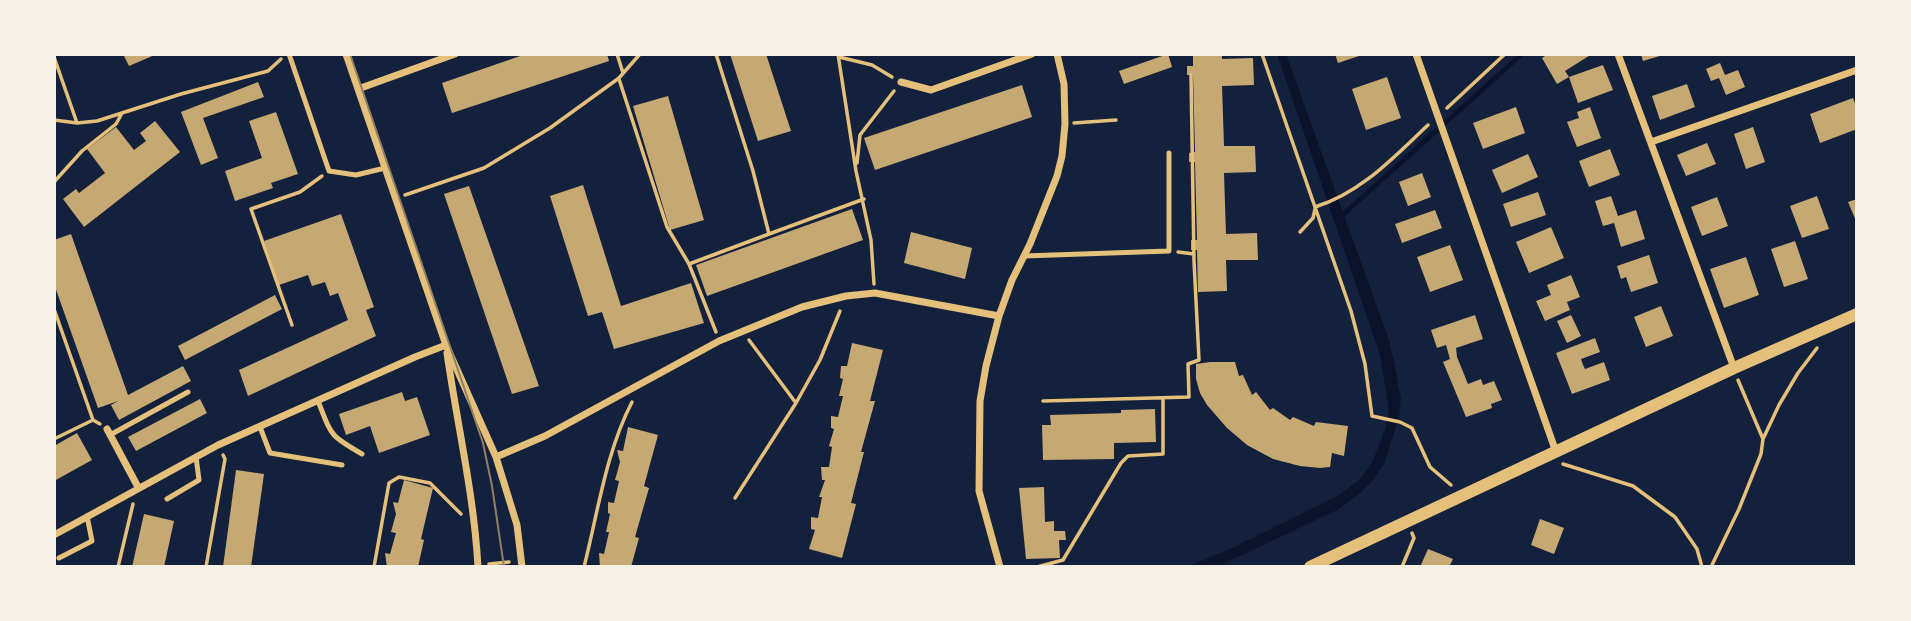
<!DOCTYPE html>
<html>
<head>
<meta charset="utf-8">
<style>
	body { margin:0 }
	#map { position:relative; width:1911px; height:621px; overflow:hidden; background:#14213d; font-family:Inter,sans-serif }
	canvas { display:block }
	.frame { position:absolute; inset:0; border:56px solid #f6f1e7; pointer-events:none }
</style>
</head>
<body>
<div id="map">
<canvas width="1911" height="621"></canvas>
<div class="frame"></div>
</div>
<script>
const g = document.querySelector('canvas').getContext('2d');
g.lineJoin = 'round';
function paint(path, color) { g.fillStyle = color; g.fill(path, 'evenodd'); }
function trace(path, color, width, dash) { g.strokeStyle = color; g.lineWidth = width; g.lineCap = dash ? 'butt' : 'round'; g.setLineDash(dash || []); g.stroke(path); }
paint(new Path2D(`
	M1277,54h9l104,289 11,55 -2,19 -15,47 -11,16 -14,14 -22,16 -120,57h-31l42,-17 113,-56 19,-15 12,-16 14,-36 3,-16 -9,-56z`), '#0b132b');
trace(new Path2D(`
	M1338,219l184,-165`), '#0b132b', 5);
paint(new Path2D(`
	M123,54h34l-28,12z
	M526,54h81l2,7 -157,52 -10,-30z
	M730,54h36l25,77 -33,10z
	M1168,54l4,13 -48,17 -5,-13z
	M1193,54h29v5l31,-1 1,27 -32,1 2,60h31l1,26 -32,1 2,61 31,-1 1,27h-32l1,31 -29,1 -1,-42h-6v-10h6l-2,-78h-6v-9l6,-1 -2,-77h-6v-9h6z
	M1335,54h27v1l-24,8z
	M1548,54h44l-27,17 4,6 -12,7 -15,-26z
	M1641,54h21l1,1 -20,6z
	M1720,63l5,12 13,-5 7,17 -19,8 -7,-17 -8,3 -5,-12z
	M1603,65l10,25 -35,13 -9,-26z
	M1387,77l14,41 -35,12 -14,-41z
	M258,82l6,15 -61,21 15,40 -17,7 -20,-53z
	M1687,84l8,23 -35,13 -8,-24z
	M1022,85l10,32 -157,53 -11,-32z
	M668,96l36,124 -34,10 -37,-124z
	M1853,98l4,11v20l-37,14 -10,-29z
	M1516,107l9,26 -42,16 -10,-26z
	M1590,107l11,31 -24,9 -10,-25 12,-4 -2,-6z
	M276,112l22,62 -27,9 2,5 -38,13 -10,-30 37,-13 -13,-37z
	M155,121l25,31 -96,75 -21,-28 13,-10 3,4 26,-20 -18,-24 29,-22 18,23 12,-9 -6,-8z
	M1753,127l12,35 -19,7 -12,-35z
	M1707,143l9,21 -30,12 -9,-21z
	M1610,149l10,26 -31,12 -10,-26z
	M1528,154l10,23 -36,16 -10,-23z
	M1422,173l9,24 -23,9 -9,-24z
	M583,185l38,121 70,-23 13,40 -90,26 -12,-37 -14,4 -38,-120z
	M469,186l70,200 -27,8 -68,-200z
	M1538,192l8,23 -35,12 -8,-23z
	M1611,196l7,20 18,-6 9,29 -24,8 -7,-24 -11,3 -8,-25z
	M1817,196l12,33 -27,9 -12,-32z
	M1717,197l11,29 -26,10 -11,-29z
	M1857,199v24l-9,-21z
	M852,209l11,31 -156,56 -11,-31z
	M1435,210l7,18 -40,15 -7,-19z
	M341,214l33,93 -8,3 10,26 -128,60 -9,-26 109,-50 -10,-27 -8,3 -5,-14 -13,4 -4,-11 -29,10 -15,-44z
	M1551,227l13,31 -35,15 -13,-31z
	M911,232l61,16 -7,31 -61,-16z
	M71,234l57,161 55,-29 8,15 -72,39 -8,-15 7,-4 -20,7 -44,-124v-44z
	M1795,241l13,38 -24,8 -13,-38z
	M1450,245l13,35 -33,12 -13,-35z
	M1649,255l9,28 -27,9 -5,-15 -5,2 -4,-13z
	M1746,257l13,38 -35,13 -14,-39z
	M1571,275l9,22 -13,5 3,8 -25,11 -9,-20 15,-6 -4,-10z
	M275,295l7,14 -97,51 -7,-14z
	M1661,306l12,30 -27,11 -12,-30z
	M1475,315l8,24 -27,9 1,9 11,27 13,-5 2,6 11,-4 8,19 -11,4 1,4 -26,9 -23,-55 7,-3 -4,-14 -9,3 -6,-18z
	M1571,315l10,21 -14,7 -10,-22z
	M1595,338l5,14 -19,7 2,6 2,4 19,-7 6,18 -38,14 -16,-41z
	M852,343l31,7 -13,51h5l-14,51h3l-13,51 5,1 -14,54 -33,-9 6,-19 -4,-1v-12l7,1 4,-21h-3l6,-17h-3l-1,-13h8l3,-20 -3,-1 5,-17 -3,-1v-12l7,1 5,-21h-4l4,-17 -3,-1 1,-12h6z
	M1210,362h25l4,14 4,-1 9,20 4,-3 14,18 3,-2 17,12 3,-3 21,9 2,-4 32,4 -4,30 -12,-3 -2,14 -10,1 -20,-2 -27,-7 -26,-14 -20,-17 -20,-23 -7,-12 -4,-14v-15z
	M402,392l3,9 12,-4 13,38 -51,18 -9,-27 -24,9 -7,-21z
	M200,399l7,14 -71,38 -8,-14z
	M1155,409l1,33 -42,1v16l-71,1 -1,-35h9l-1,-10 71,-2v-3z
	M628,427l30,8 -14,51 5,2 -14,49 4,1 -8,29h-31l-1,-14 5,1 5,-22h-3l4,-18 -2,-1v-11l6,1 5,-22 -4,-1 5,-18 -3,-12 6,1z
	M77,433l15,27 -38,21v-35z
	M236,470l28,4 -13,93h-28z
	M404,480l29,8 -12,51 3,1 -6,27h-31l-2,-14 5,1 6,-21 -5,-1 5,-18 -3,-12 5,1z
	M1044,487l1,35 9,-1v10h11l1,9h-7l1,18 -34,1 -7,-71z
	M144,514l30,7 -10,46h-32z
	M1540,519l24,9 -10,26 -23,-9z
	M1428,549l25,10 -4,8h-29z`), '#c6a872');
trace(new Path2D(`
	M617,54l6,19
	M716,54l37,117 16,63 95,-35
	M838,54l18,117 15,69 3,44
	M1262,54l89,257 14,53 7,52 28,6 12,6 18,39 21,18
	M54,57l23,66
	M839,57l33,8 20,12
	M619,79l48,148 22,37 27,68
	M1447,108l58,-54
	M54,120l23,3 20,-2 84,-27 87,-23 13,-12
	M1074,123l42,-3
	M857,163l3,-28 34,-44
	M54,182l28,-31 34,-27 5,-9
	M405,195l79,-27 66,-40 69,-50 21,-24
	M1315,207c46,-14 79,-50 113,-82
	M1300,232l13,-14 2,-9
	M1178,252l16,2
	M689,264l80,-30
	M54,309l39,111 7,4
	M292,325l-41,-116 49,-17 22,-16
	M749,340l47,63
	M1738,380l25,59
	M1043,401l146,-4 -1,-33 11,-4 -5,-99 -3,-186
	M54,439l39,-19
	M1563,464l70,22 42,31 22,32 5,18
	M735,498l61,-95 24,-43 20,-49
	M489,564l20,-2
	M118,567l15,-63
	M206,567l19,-108 -2,-4
	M374,567l15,-84 10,-6 31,6 31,31
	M584,567c14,-55 22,-115 48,-165
	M1037,567l26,-7 58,-97 7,-7 35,-2v-55
	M1402,567l12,-29 -2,-5
	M1711,567l28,-58 22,-55 2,-15 16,-34 19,-32 19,-25`), '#e5c07b', 3.5);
trace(new Path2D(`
	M289,54l40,117 27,4 29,-7
	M1024,256l145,-5v-98
	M318,401c14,35 11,34 44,53
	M260,427l10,26 72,12
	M110,435l78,-43
	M167,499l32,-19 -3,-23
	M59,558l33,-17 -5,-25`), '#e5c07b', 5);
trace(new Path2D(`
	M346,54l100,291 50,112 21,68 5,42
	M1416,54l140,398
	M1618,54l116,314
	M901,82l30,8 101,-36
	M358,89l97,-35
	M1651,142l206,-72
	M447,353c10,71 27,141 31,214
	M107,429l31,58
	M496,457l49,-21 174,-95 83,-34 44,-11 29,-3 124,23
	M54,535l164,-90 197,-88 31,-12
	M1000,567l-21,-76 1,-90 6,-35 13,-50 13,-36 18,-36 27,-68 5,-20 3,-32 -1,-40 -7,-30`), '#e5c07b', 7);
trace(new Path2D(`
	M1310,567l424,-199 123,-54`), '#e5c07b', 12);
trace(new Path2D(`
	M350,54l133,389 9,43 12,81`), '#918062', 2);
</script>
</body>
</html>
